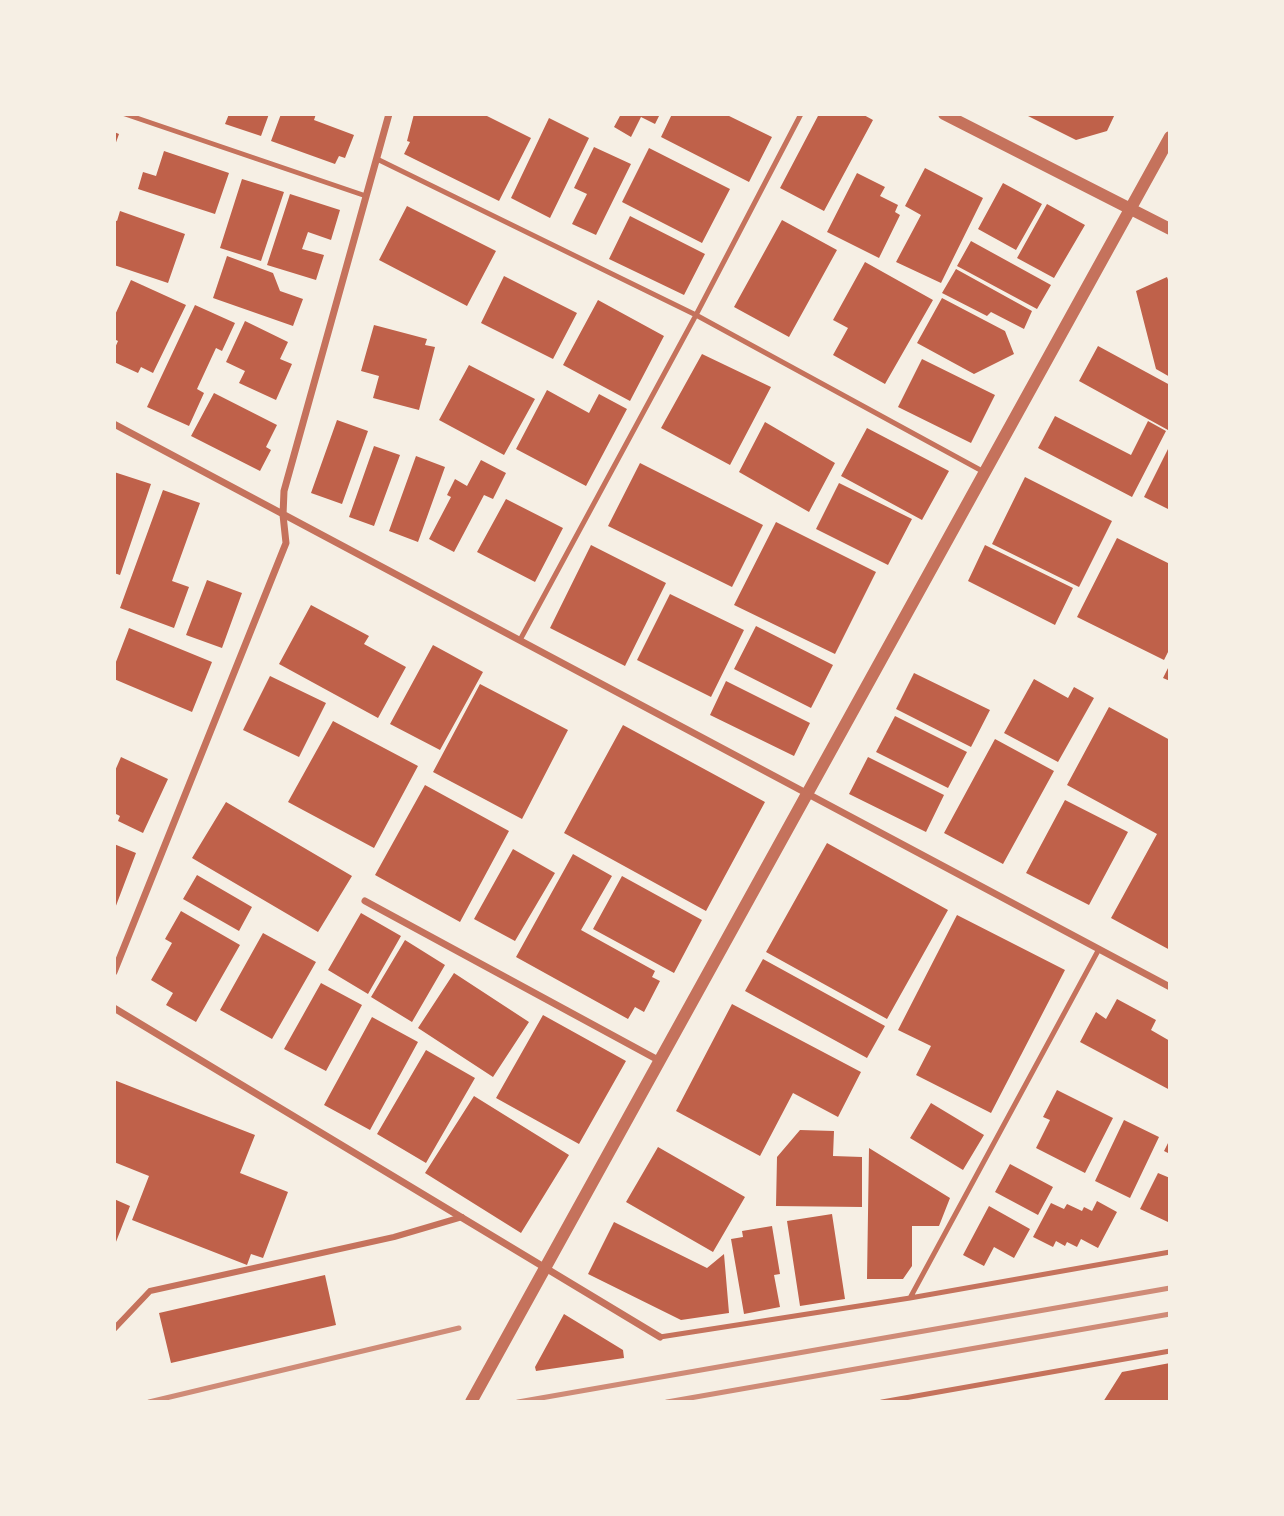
<!DOCTYPE html>
<html>
<head>
<meta charset="utf-8">
<style>
	body { margin:0 }
	#map { position:relative; width:1284px; height:1516px; overflow:hidden; background:#f6efe4; font-family:"Golos Text",sans-serif }
	canvas { display:block }
	.frame { position:absolute; inset:0; border:116px solid #f6efe4; pointer-events:none }
</style>
</head>
<body>
<div id="map">
<canvas width="1284" height="1516"></canvas>
<div class="frame"></div>
</div>
<script>
const g = document.querySelector('canvas').getContext('2d');
g.lineJoin = 'round';
function paint(path, color) { g.fillStyle = color; g.fill(path, 'evenodd'); }
function trace(path, color, width, dash) { g.strokeStyle = color; g.lineWidth = width; g.lineCap = dash ? 'butt' : 'round'; g.setLineDash(dash || []); g.stroke(path); }
paint(new Path2D(`
	M229,114h40l-8,22 -36,-12z
	M281,114h35l-2,6 40,15 -9,23 -6,-2 -4,8 -64,-23z
	M414,114h69l48,24 -32,63 -95,-47 6,-12 -3,-1z
	M621,114h39l-5,10 -14,-7 -10,20 -17,-10z
	M672,114h53l47,23 -23,45 -88,-45z
	M819,114h43l11,6 -49,91 -44,-23z
	M1024,114h91l-8,17 -31,9z
	M549,118l40,20 -39,80 -39,-20z
	M114,132l5,2 -5,14z
	M594,147l37,17 -35,71 -24,-11 15,-30 -13,-6z
	M649,148l81,41 -28,54 -80,-41z
	M164,151l65,22 -14,41 -77,-25 5,-17 13,4z
	M925,168l58,30 -42,85 -45,-21 25,-47 -16,-9z
	M857,173l28,14 -5,9 18,9 -3,7 5,3 -21,43 -52,-26z
	M242,179l42,13 -23,69 -41,-13z
	M1003,183l39,21 -26,46 -38,-21z
	M290,194l50,16 -9,30 -23,-8 -6,17 22,6 -8,25 -49,-15z
	M1047,204l38,21 -31,53 -37,-20z
	M407,206l89,45 -29,55 -88,-46z
	M120,211l65,23 -17,49 -54,-18v-45l3,1z
	M630,216l75,38 -21,41 -75,-36z
	M782,220l55,30 -48,87 -55,-30z
	M971,241l80,44 -14,24 -80,-43z
	M227,256l46,17 7,18 23,8 -10,27 -80,-28z
	M865,262l68,38 -48,84 -52,-29 15,-27 -15,-8z
	M956,269l76,42 -8,18 -33,-17 -4,4 -45,-23z
	M504,276l73,37 -24,46 -72,-36z
	M1167,277l3,8v92l-14,-8 -20,-78z
	M131,280l55,25 -33,68 -12,-6 -3,6 -24,-11v-12l4,-9 -4,-2v-22z
	M942,298l63,33 9,23 -40,20 -57,-31z
	M598,300l66,36 -34,65 -67,-36z
	M195,305l40,18 -13,28 -6,-3 -19,41 7,4 -15,33 -42,-19z
	M245,321l43,21 -8,17 12,5 -16,36 -37,-17 6,-12 -19,-9z
	M374,325l53,14 -2,6 10,2 -16,63 -46,-12 6,-22 -18,-5z
	M1098,346l72,39v40l-2,5 -89,-49z
	M702,354l69,33 -41,78 -69,-37z
	M922,359l73,36 -24,48 -73,-36z
	M469,365l66,34 -31,56 -65,-35z
	M547,390l42,23 10,-19 28,15 -41,77 -70,-37z
	M214,393l63,32 -11,22 5,3 -11,21 -69,-35z
	M1055,416l76,39 17,-34 18,10 -34,66 -94,-49z
	M337,420l31,11 -26,73 -31,-11z
	M765,422l70,41 -26,49 -70,-40z
	M867,428l82,43 -27,49 -81,-44z
	M1170,445v65l-26,-13z
	M374,446l26,9 -26,71 -25,-9z
	M416,456l29,11 -27,75 -29,-11z
	M481,460l25,13 -13,26 -9,-4 -30,57 -25,-13 22,-42 -4,-2 8,-16 12,7z
	M640,463l123,62 -31,62 -124,-61z
	M114,472l37,12 -31,91 -6,-2z
	M1025,477l87,44 -33,66 -87,-43z
	M839,483l73,36 -24,46 -72,-36z
	M163,490l37,13 -28,78 17,6 -15,41 -54,-20z
	M506,499l57,29 -28,54 -58,-30z
	M776,522l100,50 -41,82 -101,-49z
	M1117,538l53,26v84l-6,12 -87,-43z
	M591,545l75,38 -41,83 -75,-38z
	M985,545l88,43 -18,37 -87,-44z
	M207,580l35,13 -20,55 -36,-13z
	M670,594l74,36 -33,67 -74,-37z
	M311,605l58,31 -5,8 42,23 -28,51 -99,-54z
	M756,626l77,39 -22,43 -77,-39z
	M129,628l83,34 -20,50 -78,-33v-12z
	M433,645l50,27 -43,78 -50,-26z
	M1170,664v17l-7,-3z
	M914,673l76,37 -19,37 -75,-38z
	M270,676l56,27 -27,54 -56,-27z
	M1034,679l34,19 6,-11 20,11 -36,64 -54,-29z
	M726,681l84,42 -16,33 -84,-41z
	M480,684l88,46 -46,89 -89,-47z
	M1109,707l61,33v210l-59,-32 46,-84 -90,-49z
	M895,716l72,36 -19,36 -72,-36z
	M333,721l85,45 -44,82 -86,-46z
	M623,725l142,77 -59,109 -142,-78z
	M995,739l59,32 -51,93 -59,-31z
	M121,757l47,22 -25,54 -25,-12 2,-5 -6,-3v-40z
	M868,757l76,38 -18,37 -77,-38z
	M425,785l84,46 -49,91 -85,-47z
	M1065,800l63,32 -39,73 -63,-32z
	M226,802l126,74 -34,56 -126,-74z
	M827,843l121,67 -61,109 -121,-67z
	M114,844l22,9 -22,58z
	M513,849l42,24 -40,68 -41,-22z
	M573,854l39,22 -31,54 74,41 -3,6 8,4 -16,31 -9,-5 -7,12 -112,-62z
	M197,875l55,32 -13,24 -56,-32z
	M622,876l80,44 -28,53 -81,-44z
	M181,911l59,34 -44,77 -30,-17 7,-12 -22,-13 21,-37 -7,-4z
	M361,913l40,23 -33,58 -40,-24z
	M957,915l108,55 -74,143 -75,-38 15,-29 -33,-16z
	M263,933l53,29 -44,77 -52,-29z
	M405,940l40,25 -33,57 -41,-25z
	M763,959l122,67 -18,32 -122,-67z
	M454,973l75,49 -36,55 -75,-49z
	M321,983l41,22 -36,66 -42,-22z
	M1117,999l39,21 -5,10 19,11v49l-90,-48 16,-30 10,7z
	M732,1004l129,68 -23,45 -45,-24 -33,63 -84,-45z
	M543,1015l83,46 -47,83 -83,-46z
	M372,1017l46,25 -48,88 -46,-25z
	M426,1050l49,28 -49,85 -49,-29z
	M114,1080l141,55 -15,38 48,19 -25,66 -12,-4 -4,11 -115,-45 17,-44 -35,-14z
	M1057,1090l56,28 -28,55 -49,-25 14,-28 -7,-3z
	M474,1096l95,59 -48,78 -96,-60z
	M931,1103l53,32 -21,35 -53,-32z
	M1124,1120l35,17 -29,61 -35,-17z
	M800,1130l34,1 -1,25 29,1v50l-86,-1 1,-49z
	M1170,1139v15l-6,-3z
	M658,1147l87,50 -32,55 -87,-50z
	M869,1148l81,50 -11,28h-27v40l-9,13h-36z
	M1010,1164l43,23 -15,28 -43,-23z
	M1158,1173l12,5 -2,44 -28,-13z
	M114,1199l16,7 -16,41z
	M1097,1201l20,11 -19,36 -17,-9 -4,8 -10,-5 -2,4 -9,-5 -3,6 -20,-10 18,-34 13,6 3,-5 15,7 2,-4 8,4z
	M989,1206l41,23 -16,29 -20,-11 -10,19 -21,-11z
	M832,1214l13,85 -45,7 -13,-85z
	M614,1222l93,46 17,-14 5,59 -48,7 -93,-46z
	M772,1226l8,48 -6,1 6,32 -36,7 -13,-75 12,-2 -1,-6z
	M325,1275l11,50 -165,38 -12,-50z
	M564,1314l59,36 1,8 -88,13 -1,-4z
	M1170,1363v39h-67l19,-30z`), '#bf614a');
trace(new Path2D(`
	M125,114l241,82
	M377,159l319,156 288,157
	M520,640l176,-325 105,-201
	M910,1298l189,-349
	M660,1337l250,-39 260,-46
	M882,1402l288,-51`), '#c5725c', 5);
trace(new Path2D(`
	M114,1329l36,-38 244,-54 68,-20`), '#c5725c', 6);
trace(new Path2D(`
	M114,424l1056,563
	M365,901l295,160
	M114,972l172,-429 -3,-28 1,-24 105,-377
	M114,1008l546,329`), '#c5725c', 7);
trace(new Path2D(`
	M944,114l226,115
	M471,1402l699,-1265`), '#c5725c', 12);
trace(new Path2D(`
	M149,1402l310,-74
	M518,1402l652,-114
	M667,1402l503,-88`), '#cf8b77', 5);
</script>
</body>
</html>
